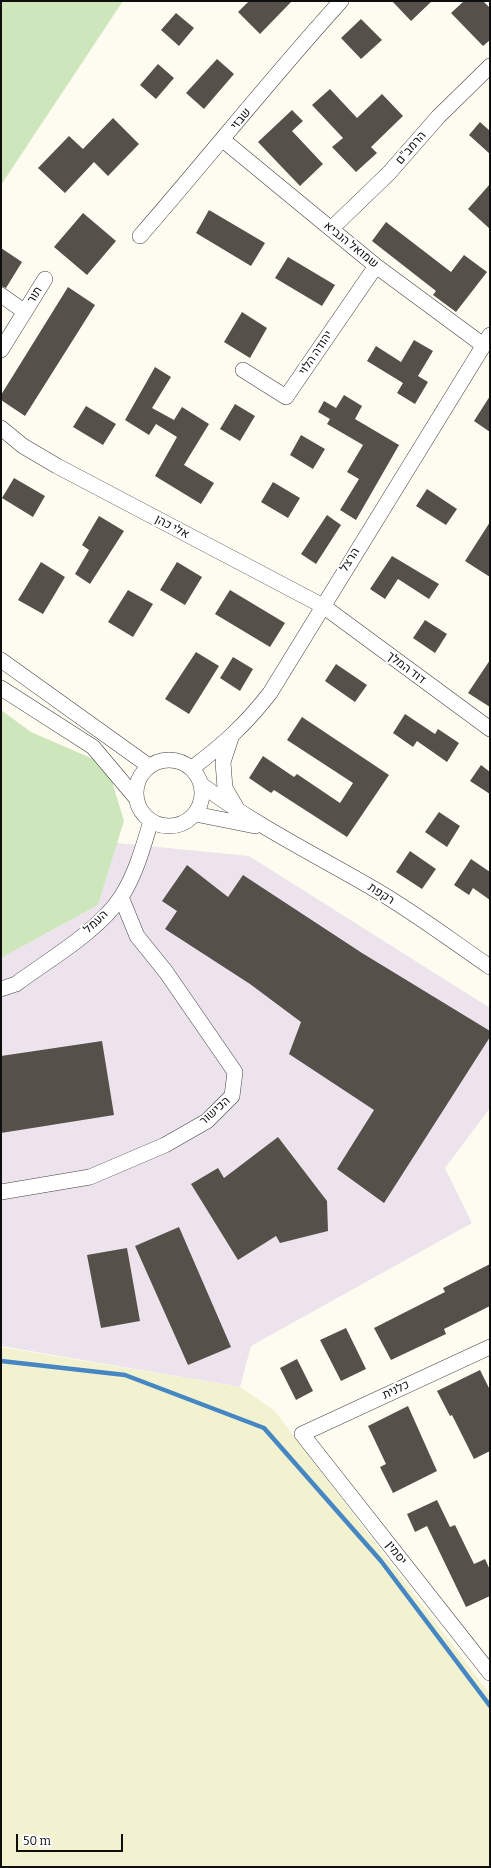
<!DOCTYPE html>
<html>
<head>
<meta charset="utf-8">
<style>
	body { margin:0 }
	#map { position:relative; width:491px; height:1868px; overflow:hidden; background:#fefcf0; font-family:Bitter,serif }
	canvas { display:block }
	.frame { position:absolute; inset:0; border:2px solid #0e0e0e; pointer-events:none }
	.scale { position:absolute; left:16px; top:1834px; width:107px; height:18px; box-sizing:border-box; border:2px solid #0e0e0e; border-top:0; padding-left:5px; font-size:12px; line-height:14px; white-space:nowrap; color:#0e0e0e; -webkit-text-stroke:3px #fff; paint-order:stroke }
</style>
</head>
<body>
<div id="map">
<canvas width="491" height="1868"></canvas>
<div class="frame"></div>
<div class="scale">50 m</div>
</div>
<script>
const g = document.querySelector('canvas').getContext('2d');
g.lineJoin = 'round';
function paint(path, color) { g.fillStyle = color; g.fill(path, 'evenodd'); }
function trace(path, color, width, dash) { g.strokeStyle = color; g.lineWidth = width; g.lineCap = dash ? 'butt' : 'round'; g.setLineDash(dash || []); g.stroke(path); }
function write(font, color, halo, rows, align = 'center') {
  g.font = font + ' Bitter,Heebo,serif'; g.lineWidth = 4; g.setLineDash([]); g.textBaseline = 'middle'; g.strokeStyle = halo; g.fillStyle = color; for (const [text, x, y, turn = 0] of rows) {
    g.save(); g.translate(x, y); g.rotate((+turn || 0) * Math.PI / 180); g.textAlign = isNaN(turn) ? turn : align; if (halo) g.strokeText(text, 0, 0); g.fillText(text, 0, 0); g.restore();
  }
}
paint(new Path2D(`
	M117,843l132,13 241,152v100l-45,60 27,55 -221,123 -11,41 -239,-41v-388l97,-53z`), '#ece3ec');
paint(new Path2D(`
	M1,1347l239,40 34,23 216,284v173h-489z`), '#f2f2d1');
paint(new Path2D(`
	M1,1h122l-122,184z
	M1,710l30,22 76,33 17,56 -26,84 -97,53z`), '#cee6bc');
trace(new Path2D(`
	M1,1361l124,14 139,53 117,133 109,145`), '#4586c3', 4.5);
paint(new Path2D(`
	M249,1h43l-32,33 -22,-22z
	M392,1h40l-21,20z
	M464,1h19l7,7v32l-7,6 -32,-33z
	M176,13l18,15 -15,18 -18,-16z
	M361,19l21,21 -21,19 -20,-21z
	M217,59l17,15 -30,35 -18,-16z
	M158,64l16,14 -18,21 -16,-14z
	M330,89l27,29 25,-24 21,22 -32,31 6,6 -21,19 -24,-25 11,-9 -31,-33z
	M292,110l11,11 -11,10 31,33 -23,22 -42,-44z
	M113,118l26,26 -31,32 -14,-14 -29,31 -27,-25 31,-32 14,13z
	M480,122l10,9v23l-21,-19z
	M490,184v45l-22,-20z
	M209,210l56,33 -14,23 -55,-33z
	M83,213l33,28 -29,34 -33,-28z
	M386,222l65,50 13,-17 23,17 -31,40 -23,-17 3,-4 -64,-50z
	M1,248l21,14 -16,26 -5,-2z
	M288,257l47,28 -13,21 -47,-28z
	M68,287l27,18 -70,111 -24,-16v-5z
	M242,312l25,16 -17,30 -26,-16z
	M414,340l19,11 -15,25 10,6 -13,22 -18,-11 6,-10 -36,-22 9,-15 25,16z
	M155,367l16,10 -19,31 22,12 8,-13 27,17 -25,41 30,18 -13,21 -46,-28 22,-39 -21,-13 -7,11 -24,-15z
	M344,395l18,11 -7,13 44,26 -43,75 -16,-10 19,-31 -12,-7 16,-27 -36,-21 3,-5 -12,-7 6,-11 12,7z
	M490,396v36l-16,-11z
	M235,404l20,12 -15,25 -20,-12z
	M86,406l30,18 -13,21 -30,-18z
	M301,435l24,14 -12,20 -23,-14z
	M14,478l31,18 -12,21 -31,-19z
	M273,482l27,16 -12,20 -27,-16z
	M427,489l30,20 -11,16 -30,-19z
	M327,515l14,10 -25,39 -15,-10z
	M99,516l25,15 -34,53 -15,-10 14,-24 -7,-5z
	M490,522v55l-25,-16z
	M392,556l47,28 -10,15 -31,-20 -13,20 -15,-10z
	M41,562l24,15 -22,37 -25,-14z
	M177,562l25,15 -17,28 -25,-15z
	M128,590l25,14 -20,33 -25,-15z
	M230,590l55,33 -15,24 -55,-33z
	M425,620l22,14 -12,19 -22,-15z
	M196,652l23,14 -30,48 -24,-15z
	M233,657l20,12 -13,22 -20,-13z
	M490,660v47l-22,-14z
	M336,664l31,21 -12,17 -30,-21z
	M405,714l30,20 3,-5 21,14 -12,19 -30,-21 -4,6 -20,-14z
	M302,717l87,58 -42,62 -73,-47 -3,3 -22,-15 14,-22 31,21 3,-3 43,29 13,-20 -66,-43z
	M481,765l9,7v22l-20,-13z
	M439,812l21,14 -13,21 -22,-15z
	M410,851l26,18 -14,20 -26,-17z
	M471,859l19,13v28l-17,-12 -4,7 -15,-10z
	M187,865l41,32 15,-22 119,78 128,78v6l-106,166 -47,-34 37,-59 -85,-56 12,-32 -51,-38 -85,-55 12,-18 -15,-10z
	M102,1041l12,74 -113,18v-77z
	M278,1137l49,64 1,30 -48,12 -4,-7 -38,24 -47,-76 27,-16 6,10z
	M179,1227l52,120 -43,18 -53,-119z
	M127,1248l13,73 -39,7 -14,-73z
	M490,1264v42l-46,23 2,5 -55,26 -17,-32 71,-36 -2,-4z
	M346,1328l20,41 -25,12 -21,-41z
	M297,1359l16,32 -17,9 -16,-32z
	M480,1370l10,20v61l-16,8 -22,-44 -2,1 -13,-25z
	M408,1406l29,65 -44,22 -13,-26 6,-3 -18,-38z
	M437,1500l13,27 5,-2 19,39 11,-5 5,11v26l-24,11 -39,-81 -12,6 -8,-18z`), '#56504b');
const minor = new Path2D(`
	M223,140l153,126 107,79
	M331,229l58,-56 49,-56 52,-51
	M140,236c68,-78 132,-159 201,-235
	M1,295l24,17
	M1,350l44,-71
	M243,370l43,27 90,-131
	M1,428l22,18 34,20 266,140 167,123
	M1,660l148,106
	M1,688l92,59 43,51
	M231,738l-8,24 2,26 11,19
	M136 793a33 33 0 1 1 66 0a33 33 0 1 1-66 0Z
	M192,768c31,-23 54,-44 78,-75l220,-358
	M202,785c54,41 114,70 172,104 40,23 78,52 116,78
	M195,814l60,12
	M1,989l15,-5c32,-24 83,-53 105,-87 15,-23 22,-50 30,-76
	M1,1192l89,-15 75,-32 42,-24 25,-25 3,-24 -69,-100 -29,-36 -16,-39
	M490,1347l-188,87 188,239`);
trace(minor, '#414141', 16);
trace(minor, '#fff', 15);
write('12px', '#0e0e0e', '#fff', [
	["שבזי",241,119,-50],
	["הרמב\"ם",411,148,-49],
	["שמואל הנביא",351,245,39],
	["תור",35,295,-58],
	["יהודה הלוי",316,353,-56],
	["אלי כהן",172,527,28],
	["הרצל",350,560,-58],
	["דוד המלך",406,668,37],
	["רקפת",381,894,33],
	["העמל",96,922,-43],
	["הכישור",215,1111,-42],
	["כלנית",396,1390,-25],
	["יסמין",396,1553,52]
]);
</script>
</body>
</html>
